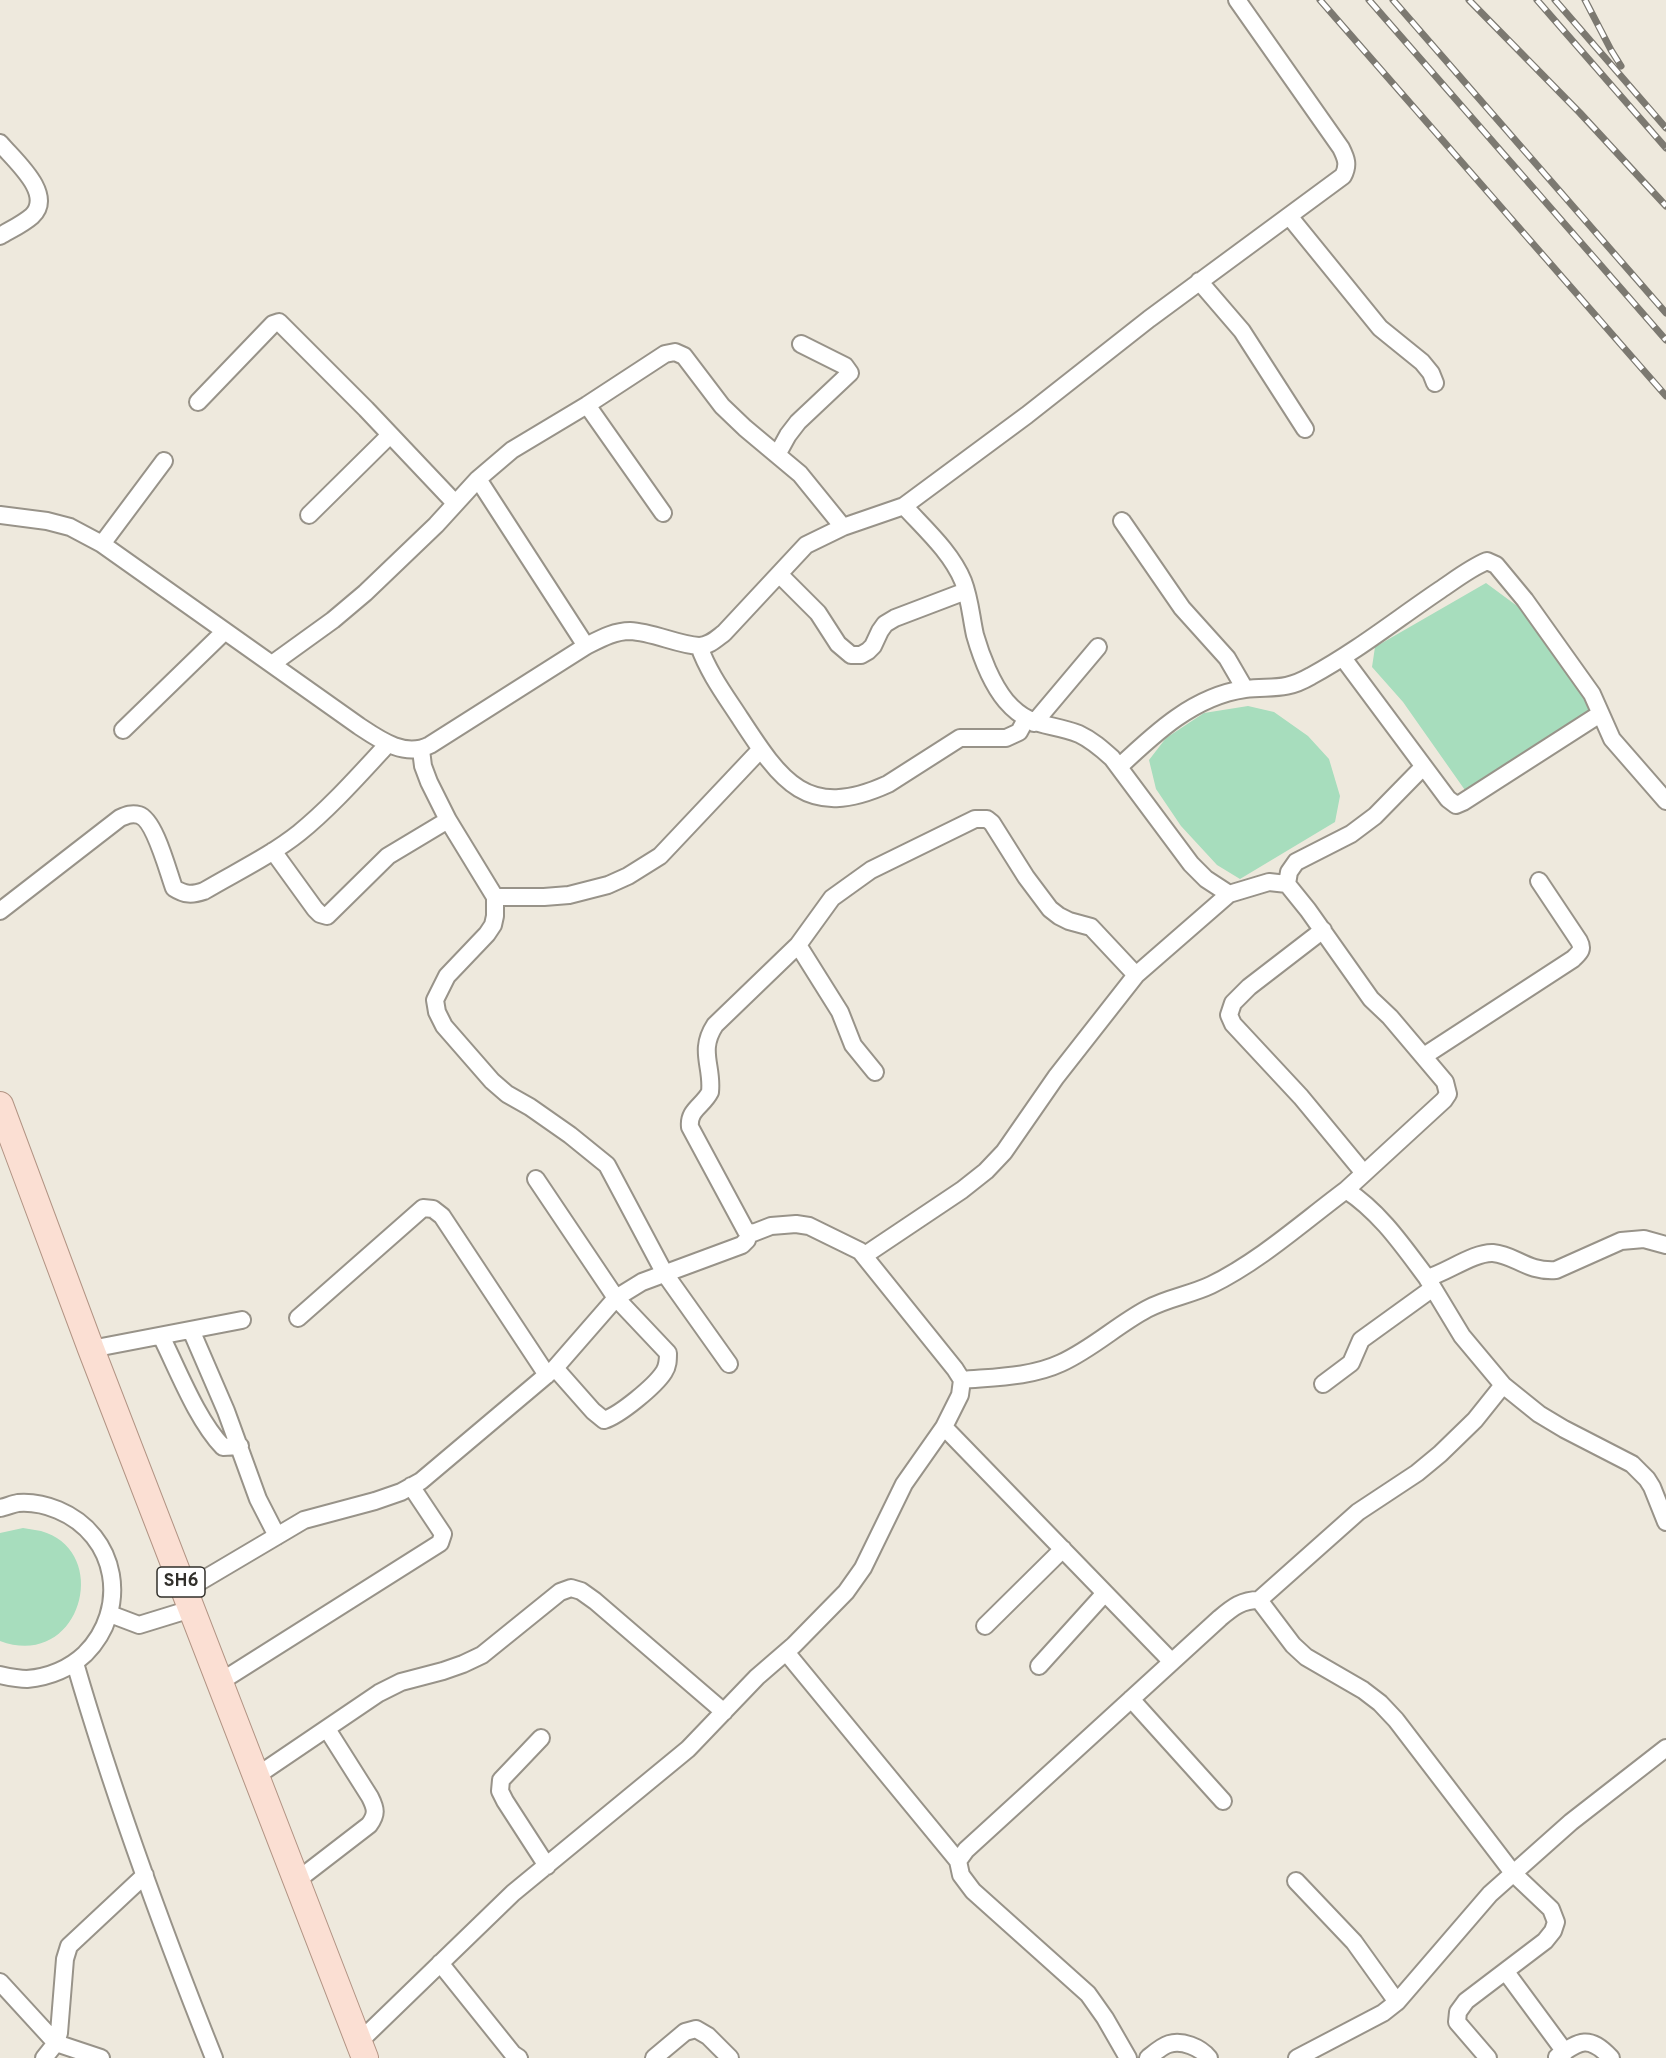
<!DOCTYPE html>
<html>
<head>
<meta charset="utf-8">
<style>
	body { margin:0 }
	canvas { display:block; background:#eee9dd }
</style>
</head>
<body>
<canvas width="1666" height="2058"></canvas>
<script>
const g = document.querySelector('canvas').getContext('2d');
g.lineJoin = 'round';
function paint(path, color) { g.fillStyle = color; g.fill(path, 'evenodd'); }
function trace(path, color, width, dash) { g.strokeStyle = color; g.lineWidth = width; g.lineCap = dash ? 'butt' : 'round'; g.setLineDash(dash || []); g.stroke(path); }
function write(font, color, halo, rows, align = 'center') {
  g.font = font + ' Overpass,sans-serif'; g.lineWidth = 5; g.setLineDash([]); g.textBaseline = 'middle'; g.strokeStyle = halo; g.fillStyle = color; for (const [text, x, y, turn = 0] of rows) {
    g.save(); g.translate(x, y); g.rotate((+turn || 0) * Math.PI / 180); g.textAlign = isNaN(turn) ? turn : align; if (halo) g.strokeText(text, 0, 0); g.fillText(text, 0, 0); g.restore();
  }
}
paint(new Path2D(`
	M1486,583l42,31 61,78 3,28 -125,73 -64,-91 -31,-35 3,-20z
	M1248,706l26,6 34,24 21,23 11,37 -5,26 -95,57 -23,-14 -36,-39 -25,-37 -7,-29 17,-22 38,-25z
	M23,1528c6,1 12,2 18,3 72,20 40,140 -41,110v-108z`), '#a7ddbd');
const street = new Path2D(`
	M0,143c14,17 55,51 32,73 -9,8 -22,14 -32,20
	M1289,216l91,112 42,34 9,11 4,10
	M1199,281l43,50 63,98
	M198,402l75,-78 6,-2 87,87 89,94
	M587,405l76,108
	M777,455l11,-20 10,-13 52,-49 -5,-7 -44,-22
	M478,479l108,167
	M904,506c21,23 47,46 59,75 7,18 8,36 12,54 6,21 17,49 31,66 24,28 43,21 73,33 13,6 23,15 33,24l79,106 15,15 23,15 40,-12 18,2 21,26 63,89 19,18 55,65 3,12 -4,6 -98,90
	M0,515l47,6 23,6 32,17 257,182c21,14 46,32 71,19l156,-99c14,-7 28,-15 44,-15 23,1 48,14 69,15 10,0 17,-7 25,-13l82,-88 37,-18 61,-21 123,-91 122,-96 194,-143c6,-11 3,-18 -2,-28l-104,-148
	M309,515l81,-80
	M1122,521l60,87 45,50 18,31
	M102,544l62,-83
	M780,575l38,38 20,31 13,11h10l7,-4 5,-5 7,-15 5,-7 10,-6 71,-27
	M699,646c9,26 26,49 41,72 41,63 67,103 148,66l72,-46h46l13,-6 7,-13
	M1343,658l105,141 8,6 7,-3 137,-88
	M272,664l61,-44 32,-27 71,-68 42,-46 34,-29 75,-45 78,-51 10,-2 9,4 38,50 23,22 55,46 43,53
	M1034,723l64,-76
	M123,730l102,-99
	M421,750l2,16 6,16 19,38 47,77v19l-2,9 -6,9 -40,42 -12,24 2,12 7,14 48,55 15,13 23,13 40,28 37,30 58,109 64,90
	M1119,767c36,-34 75,-71 126,-78 28,-3 40,2 66,-13 46,-25 86,-57 129,-86 15,-10 30,-22 47,-29l9,4 29,35 67,94 20,45 54,62
	M273,851l42,58 5,5 7,2 61,-60 60,-36
	M1287,884l2,-12 7,-10 55,-28 24,-18 48,-49
	M495,897h49l25,-2 39,-10 20,-9 32,-20 101,-107
	M0,911l120,-93c7,-3 12,-5 19,-3 16,5 29,57 35,73 11,7 18,7 30,3 32,-19 66,-35 95,-58 32,-26 60,-58 88,-88
	M1323,930l-74,57 -16,16 -4,12 4,9 68,73 62,75
	M798,945l42,67 13,33 22,27
	M1424,1056l149,-97c6,-6 11,-9 6,-18l-40,-60
	M536,1179l80,119 52,55c0,7 0,13 -4,19 -9,14 -44,43 -60,48l-11,-9 -38,-43
	M865,1255l97,-65 24,-19 18,-19 52,-75 80,-102 93,-81
	M1427,1278l35,58 41,49 36,29 25,15 68,35 15,15 5,8 14,35
	M298,1318l125,-110 10,1 9,7 105,159
	M191,1330l35,81 32,88 19,37
	M161,1336c17,34 36,84 62,111l17,-1
	M91,1349l151,-29
	M962,1380c33,-3 69,-3 99,-17 31,-14 56,-38 86,-54 20,-11 43,-14 64,-24 49,-24 92,-63 135,-95 34,22 57,56 81,88 19,-5 47,-26 66,-25 23,2 33,19 63,17l65,-29 23,-2 22,6
	M1323,1384l28,-21 10,-23 72,-52
	M944,1427l228,235
	M0,1508c6,-1 12,-4 18,-5 13,-1 28,2 40,7 60,25 72,99 27,144 -16,15 -36,23 -58,25 -8,0 -18,-2 -27,-4
	M184,1591l120,-71 71,-19 26,-9 20,-11 134,-113 61,-70 26,-16 100,-37 5,-5 2,-8
	M1259,1600l34,45 13,12 57,33 17,13 16,17 117,153 38,36 5,13 -3,9 -8,10 -79,60 -8,11 -1,10 31,36
	M110,1614l29,11 52,-16
	M985,1626l78,-77
	M786,1652l172,209
	M75,1663c39,134 87,265 139,395
	M1039,1666l66,-73
	M220,1682l220,-139 3,-9 -32,-48
	M1131,1699l92,102
	M541,1738l-40,42 -1,11 5,10 42,65
	M255,1777l124,-84 22,-11 42,-11 20,-7 19,-9 78,-63 11,-4 10,3 14,10 129,111
	M1296,1881l58,61 43,60
	M295,1882l74,-57c8,-11 7,-16 1,-28l-43,-68
	M440,1963l73,91 6,4
	M1506,1972l59,80
	M0,1982l56,61 45,15
	M359,2042l154,-149 175,-144 69,-72 37,-32 52,-53 17,-24 41,-84 40,-57 16,-32 2,-15 -7,-11 -95,-118 -51,-25 -13,-2 -25,2 -18,7 -7,-2 -56,-104c-2,-17 13,-21 20,-35 3,-26 -12,-41 5,-67l83,-80 34,-47 39,-28 104,-51h12l5,4 34,54 24,32 9,7 10,5 22,6 45,48
	M1557,2057c23,-17 32,-22 54,1
	M44,2058l12,-15 3,-10 6,-74 4,-13 76,-71
	M654,2058l31,-26 11,-3 12,7 22,22
	M1128,2058l-23,-40 -17,-24 -115,-103 -12,-16 -3,-14 8,-11 254,-232c13,-11 22,-18 39,-18l99,-88 59,-39 23,-19 35,-34 28,-35
	M1148,2058c5,-4 14,-12 21,-14 13,-4 31,3 40,14
	M1297,2058l86,-45 14,-11 93,-108 81,-72 95,-74`);
const primary = new Path2D(`
	M0,1105l91,244 274,709`);
trace(street, '#989389', 20);
trace(primary, '#b29484', 28);
trace(street, '#fff', 16);
trace(primary, '#fbdfd3', 26);
const rail = new Path2D(`
	M1320,0l346,396
	M1369,0l297,340
	M1393,0l273,313
	M1469,0l111,113 86,93
	M1537,0l129,148
	M1555,0l111,128
	M1585,0l26,50 10,16`);
trace(rail, '#7c7971', 7);
trace(rail, '#fff', 4.5, [14]);
for (const [x, y, w] of [
	[181,1582,48]
]) { const box = new Path2D(); box.roundRect(x - w / 2, y - 15, w, 30, 4.5); g.fillStyle = '#fff'; g.fill(box); trace(box, '#312f2a', 1.5); }
write('bold 18px', '#312f2a', null, [
	["SH6",181,1582]
]);
</script>
</body>
</html>
